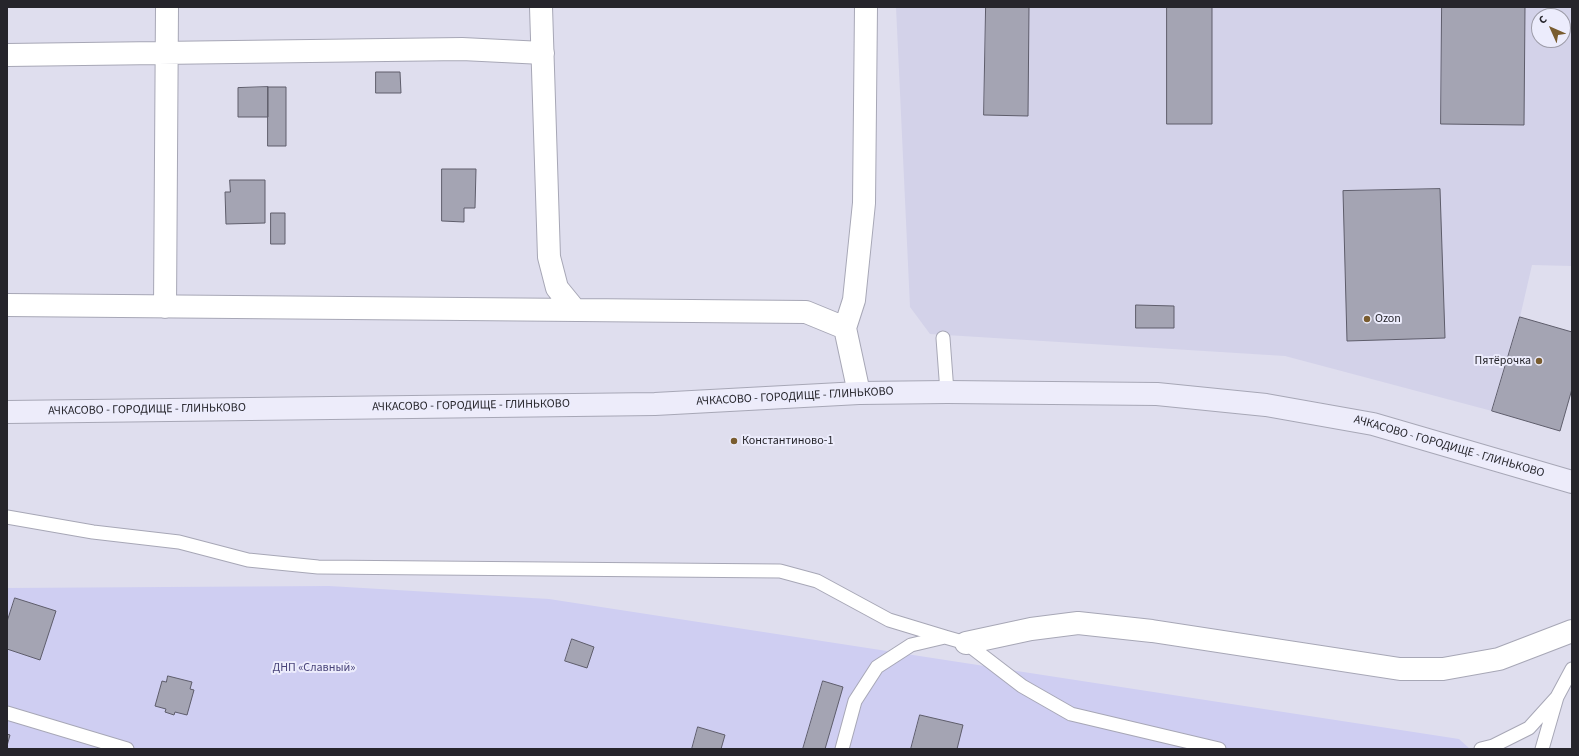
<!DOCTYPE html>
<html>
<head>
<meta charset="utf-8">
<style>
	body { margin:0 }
	#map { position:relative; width:1579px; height:756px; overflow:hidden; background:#dfdeee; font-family:"Source Sans 3",sans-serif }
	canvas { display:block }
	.frame { position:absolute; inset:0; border:8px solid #26252b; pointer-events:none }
	.north { position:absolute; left:1531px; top:8px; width:40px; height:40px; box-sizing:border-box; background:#ececfc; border:1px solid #9d9ca8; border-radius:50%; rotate:315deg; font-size:11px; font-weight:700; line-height:16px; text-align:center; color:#26252b }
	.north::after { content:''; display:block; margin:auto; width:14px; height:18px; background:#795c2f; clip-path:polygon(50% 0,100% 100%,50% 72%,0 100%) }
</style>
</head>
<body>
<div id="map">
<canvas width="1579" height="756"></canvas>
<div class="frame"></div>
<div class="north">С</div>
</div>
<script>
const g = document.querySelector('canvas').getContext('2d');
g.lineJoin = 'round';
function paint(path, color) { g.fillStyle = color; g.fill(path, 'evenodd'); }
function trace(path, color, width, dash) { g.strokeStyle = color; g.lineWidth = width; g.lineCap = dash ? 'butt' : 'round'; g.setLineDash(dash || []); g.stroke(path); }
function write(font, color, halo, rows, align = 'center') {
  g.font = font + ' "Source Sans 3",sans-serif'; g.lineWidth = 4; g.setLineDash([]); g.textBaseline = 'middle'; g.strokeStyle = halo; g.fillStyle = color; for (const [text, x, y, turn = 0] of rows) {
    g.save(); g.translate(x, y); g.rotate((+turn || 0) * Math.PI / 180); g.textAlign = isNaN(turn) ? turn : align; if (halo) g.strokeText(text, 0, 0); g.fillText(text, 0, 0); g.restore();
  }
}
paint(new Path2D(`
	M896,7h676v259l-40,-1 -12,52 -28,94 -207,-55 -355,-22 -20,-27zM1539,16h24v24h-24z`), '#d3d2e9');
paint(new Path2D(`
	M329,586l220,13 910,140 11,10h-1463v-161z`), '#cfcef2');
const building = new Path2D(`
	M986,7h43l-1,109 -44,-1z
	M1167,7h45v117h-45z
	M1442,7h83l-1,118 -83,-1z
	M376,72h24l1,21h-25z
	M268,87v30h-30v-29z
	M268,87h18v59h-18z
	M442,169h34l-1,39h-11v14l-22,-1z
	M230,180h35v43l-39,1 -1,-32h5z
	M1440,189l5,149 -98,3 -4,-150z
	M271,213h14v31h-14z
	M1136,305l38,1v22h-38z
	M1520,317l52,15v57l-12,42 -68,-20z
	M15,598l41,13 -16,49 -33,-11v-27z
	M572,639l22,8 -7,21 -22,-7z
	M168,676l24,6 -2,7 4,1 -7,25 -12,-3 -1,3 -9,-3 1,-3 -11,-3 7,-25 4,1z
	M823,681l20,6 -18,62h-22z
	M920,715l43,10 -6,24h-46z
	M698,727l27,8 -4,14h-29z
	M7,734l3,1 -3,11z`);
paint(building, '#a4a4b3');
trace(building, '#5e5d6b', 1);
const lane = new Path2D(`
	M943,338l4,54
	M7,517l86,15 86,10 69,18 70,7 462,4 37,10 72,39 56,17
	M7,713l120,36
	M842,749l13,-48 22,-34 34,-22 34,-8 21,6 56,43 49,28 148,35
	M1481,749l12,-3 36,-18 28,-31
	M1542,749l15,-52 15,-28`);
const street = new Path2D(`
	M541,7l8,250 8,31 18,22
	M7,55l455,-6 81,4
	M7,305l799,7 39,16
	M165,307l2,-300
	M859,393l-14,-65 9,-28 10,-97 2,-196
	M966,643l65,-14 47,-6 74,8 248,38h43l56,-10 73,-28`);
const secondary = new Path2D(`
	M7,412l648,-8 204,-11 88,-1 210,2 109,11 107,19 199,58`);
trace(lane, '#a7a7b6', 15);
trace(street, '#a7a7b6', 24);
trace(secondary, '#a7a7b6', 24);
trace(lane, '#fff', 13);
trace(street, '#fff', 22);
trace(secondary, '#edecfa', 22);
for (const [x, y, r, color] of [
	[1367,319,4,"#795c2f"],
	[1539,361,4,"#795c2f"],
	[734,441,4,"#795c2f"]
]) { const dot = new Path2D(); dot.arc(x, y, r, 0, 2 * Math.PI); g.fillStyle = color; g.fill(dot); trace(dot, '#ececfc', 1.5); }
write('12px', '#26252b', '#ececfc', [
	["Ozon",1375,319],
	["Пятёрочка",1531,361,"right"],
	["Константиново-1",742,441]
], 'left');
write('12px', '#26252b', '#ececfc', [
	["АЧКАСОВО - ГОРОДИЩЕ - ГЛИНЬКОВО",795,397,-3],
	["АЧКАСОВО - ГОРОДИЩЕ - ГЛИНЬКОВО",471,406,-1],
	["АЧКАСОВО - ГОРОДИЩЕ - ГЛИНЬКОВО",147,410,-1],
	["АЧКАСОВО - ГОРОДИЩЕ - ГЛИНЬКОВО",1449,447,16]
]);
write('12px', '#49447a', '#ececfc', [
	["ДНП «Славный»",314,668]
]);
</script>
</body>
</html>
